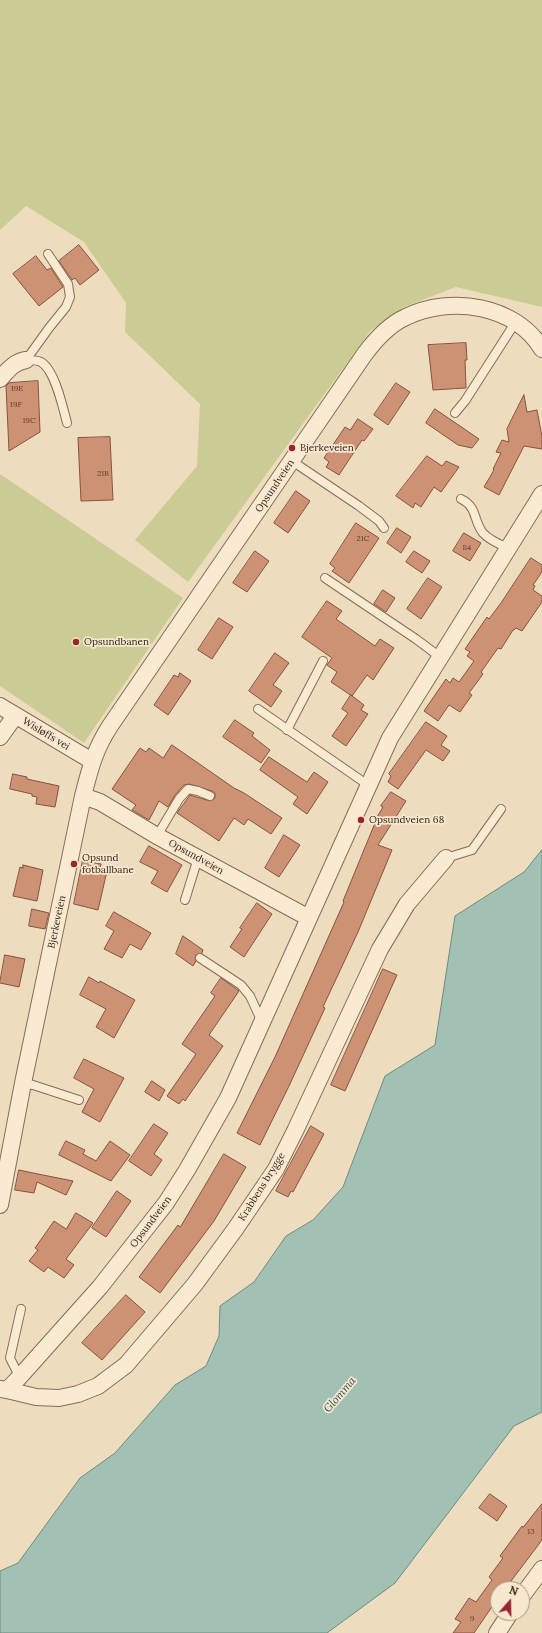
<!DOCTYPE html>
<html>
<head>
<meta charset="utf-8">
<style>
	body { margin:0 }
	#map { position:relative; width:542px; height:1633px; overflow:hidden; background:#eedcbf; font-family:Lora,serif }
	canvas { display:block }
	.north { position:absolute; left:490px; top:1581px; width:40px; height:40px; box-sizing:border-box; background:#f6e7ce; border:1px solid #a99a87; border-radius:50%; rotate:20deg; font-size:11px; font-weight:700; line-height:16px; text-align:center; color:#36261c }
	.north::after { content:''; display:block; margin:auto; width:14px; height:18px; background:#972631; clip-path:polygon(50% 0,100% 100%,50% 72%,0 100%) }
</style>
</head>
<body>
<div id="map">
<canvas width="542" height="1633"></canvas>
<div class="north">N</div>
</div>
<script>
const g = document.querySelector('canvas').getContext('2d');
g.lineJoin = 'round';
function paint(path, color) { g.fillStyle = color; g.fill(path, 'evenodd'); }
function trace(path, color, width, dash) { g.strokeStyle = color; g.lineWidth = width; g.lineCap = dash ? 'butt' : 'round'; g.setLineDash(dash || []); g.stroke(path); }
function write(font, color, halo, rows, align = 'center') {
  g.font = font + ' Lora,serif'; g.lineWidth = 3.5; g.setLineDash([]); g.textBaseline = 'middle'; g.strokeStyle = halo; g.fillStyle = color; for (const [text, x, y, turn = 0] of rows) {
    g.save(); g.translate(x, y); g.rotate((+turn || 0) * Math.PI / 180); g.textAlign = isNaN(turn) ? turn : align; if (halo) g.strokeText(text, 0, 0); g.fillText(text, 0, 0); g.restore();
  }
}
paint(new Path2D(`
	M0,0h542v307l-86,-20 -47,18 -38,25 -183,252 -53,-42 62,-74 3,-62 -75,-72 1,-29 -42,-61 -58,-36 -26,24z
	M0,474l183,124 -99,145 -84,-57z`), '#cacc93');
const water = new Path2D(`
	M542,850v562l-28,14 -119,157 -68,50h-327v-62l18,-8 62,-85 35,-25 60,-68 31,-19 13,-30 1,-30 34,-24 32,-46 27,-16 30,-33 42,-111 50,-31 20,-129 69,-44z`);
paint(water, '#a2c0b4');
trace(water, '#698e81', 1);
const building = new Path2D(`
	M79,245l20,25 -19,15 -5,-7 -3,2 -13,-19z
	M36,256l11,14 4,-2 12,19 -24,19 -26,-32z
	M466,343l1,17h-2l1,28 -33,2 -5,-45z
	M38,381l2,51 -31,19 -3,-65 3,-3z
	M396,383l14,9 -22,33 -14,-10z
	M524,395l3,17 10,-2 5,27v12l-18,-3 -25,49 -15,-8 10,-17 -1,-1 8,-16 -5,-1 6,-12 7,2 -2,-13z
	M435,409l44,30 -7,9 -14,-3 -32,-22z
	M358,419l15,10 -9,12 -2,-1 -23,35 -13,-8 3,-5 -5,-4 21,-31 5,3z
	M110,437l3,63 -32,1 -3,-63z
	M427,456l15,10 4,-5 13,6 -18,25 -7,-5 -13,20 -6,-4 -2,5 -17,-12z
	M296,491l14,10 -22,32 -14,-10z
	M356,523l23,15 -30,45 -17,-12 3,-3 -5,-4z
	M397,528l14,9 -10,16 -14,-10z
	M464,533l17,10 -11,18 -17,-10z
	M255,551l14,10 -22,31 -14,-9z
	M414,551l16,10 -8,12 -16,-11z
	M531,558l11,7v7l-9,13 2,1 -2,4 9,6v6l-20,29 -6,-3 -2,2h-1l-12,19 -3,-1 -17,24 2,2 -14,19 3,2 -12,17 -11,-7 -11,16 -14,-10 22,-32 4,4 3,-5 6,4 15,-21 -7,-5 3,-4 -5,-3 22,-32 2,2 12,-16z
	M428,578l14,9 -21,32 -14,-10z
	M383,590l12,8 -9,14 -12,-8z
	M327,601l15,10 -6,8 39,27 5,-7 14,9 -21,32 -6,-5 -15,21 -21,-14 6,-10 -10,-7 5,-7 -30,-21z
	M219,618l14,9 -21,32 -14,-9z
	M275,653l14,10 -16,22 9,6 -11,16 -22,-16z
	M180,673l11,8 -23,34 -14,-10 20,-30 4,2z
	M351,695l13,10 -3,5 7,4 -22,32 -14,-10 16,-23 -6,-4z
	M235,720l19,13 -2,3 18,14 -9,13 -38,-26z
	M426,722l21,14 -6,9 9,6 -7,10 -17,-11 -28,39 -10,-7 3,-6 -2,-2z
	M172,745l62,43 10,5 38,25 -11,16 -23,-15 -4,6 -10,-7 -15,23 -42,-28 13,-18 20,6 5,-3v-5l-3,-2 -23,-7 -5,1 -9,10 -7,12 -9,-6 -10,19 -17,-10 4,-5 -24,-16 28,-41 6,4 3,-4 14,10z
	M269,757l38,25 7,-10 14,10 -21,32 -14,-10 5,-7 -38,-27z
	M13,774l14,3v2l32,7 -4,21 -19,-3 1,-7 -5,-1v-2l-22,-5z
	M391,792l15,9 -28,44 14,5 -34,82 -35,75 2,1 -36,78 -29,59 -23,-12 38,-76 69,-155 -1,-1 32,-78 -1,-1 9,-15 -2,-1z
	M284,835l16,10 -21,32 -14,-9z
	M149,846l33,19 -15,27 -16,-9 7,-12 -18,-9z
	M83,860l18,4 -1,5 7,2 -9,39 -24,-6z
	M23,865l20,5 -6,31 -24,-5 7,-29 3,1z
	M257,903l15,11 -28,43 -14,-10 12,-18 -2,-1z
	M32,909l17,4 -4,16 -16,-3z
	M114,912l37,21 -10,17 -11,-6 -8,14 -18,-9 10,-18 -8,-5z
	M183,936l20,14 -1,3 -6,2 -1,3 1,3 -3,5 -17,-12z
	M5,955l20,4 -6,28 -19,-4z
	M383,969l14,6 -52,116 -14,-6z
	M89,977l10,6 1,-2 35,19 -21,38 -18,-11 10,-18 -26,-14z
	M221,978l18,13 -30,44 14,11 -38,55 -2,-2 -4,5 -12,-8 29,-42 -14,-10 33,-48 -4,-3z
	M84,1059l40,19 -24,44 -18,-10 12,-23 -20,-11z
	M152,1081l13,9 -6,11 -14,-9z
	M154,1124l14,9 -14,21 8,6 -11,16 -22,-15z
	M311,1126l13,8 -31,58 -2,-1 -3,6 -12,-6z
	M66,1141l19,9 -2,4 13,7 14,-20 20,14 -19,26 -52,-26z
	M224,1154l22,13 -32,54 -54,72 -21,-16 39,-52 2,2z
	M19,1170l19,4 35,7 -7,14 -29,-13 -3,11 -19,-3z
	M117,1191l14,10 -25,36 -14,-9z
	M76,1213l17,10 -27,36 8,6 -10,13 -16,-11 -4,5 -15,-11 9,-11 -3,-2 19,-27 12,8z
	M126,1295l19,17 -43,48 -20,-17z
	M490,1494l17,12 -10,15 -18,-13z
	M542,1504v36l-37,49h-7v9l-24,35h-21l8,-11 -6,-3 14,-21 7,4 16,-22 -3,-3 14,-19 -3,-2 22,-30 1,1z`);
paint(building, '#cd9174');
trace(building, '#86533d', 1);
const service = new Path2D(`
	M26,360l23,-32 17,-21 4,-10 -2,-13 -20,-30
	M26,360c5,0 11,0 15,2 14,8 22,46 26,61
	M455,413l10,-12 50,-78
	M292,461l67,45 20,15 5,7
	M461,499c17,8 12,22 22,34 6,7 16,11 25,15
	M325,578l91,61 24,18
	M258,709l110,76
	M287,730l36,-69
	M157,836l22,-37 9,-10 10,2 12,5
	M446,858l26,-8 29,-41
	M185,900l13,-42
	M200,958l41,27 9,11 12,26
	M23,1083l10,2 46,15
	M19,1376l-9,-18 11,-49`);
const minor = new Path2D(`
	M0,379c8,-9 14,-17 26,-19
	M0,706l92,55
	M0,737l15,-21
	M83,796l17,6 57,34 152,82
	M0,1205l23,-122 60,-287c7,-27 11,-45 27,-70l254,-371c11,-15 24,-30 42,-38 45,-22 109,-12 136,32
	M0,1389l7,1 8,-8 85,-95 66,-84 21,-33 41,-72 162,-360 152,-244
	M7,1390l29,7 23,1 19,-4 20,-8 28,-21 69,-81 41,-56 40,-59 19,-38 85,-182 27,-45 39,-46
	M522,1596l20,-27
	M497,1633l13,-20`);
trace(service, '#876c57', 10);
trace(minor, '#876c57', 18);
trace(service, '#f9ead2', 8);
trace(minor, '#f9ead2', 16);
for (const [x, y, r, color] of [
	[292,448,4,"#972631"],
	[76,642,4,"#972631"],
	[361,820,4,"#972631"],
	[74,864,4,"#972631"]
]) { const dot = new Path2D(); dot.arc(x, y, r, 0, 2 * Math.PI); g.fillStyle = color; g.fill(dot); trace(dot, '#f6e7ce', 1.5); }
write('8px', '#5c4132', null, [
	["19E",17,389],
	["19F",16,405],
	["19C",29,421],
	["21B",103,474],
	["21C",363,539],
	["84",467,548],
	["13",531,1532],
	["9",472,1619]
]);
write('10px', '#36261c', '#f6e7ce', [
	["Bjerkeveien",300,448],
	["Opsundbanen",84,642],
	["Opsundveien 68",369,820],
	["Opsund",82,858],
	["fotballbane",82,870]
], 'left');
write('10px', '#36261c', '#f6e7ce', [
	["Opsundveien",275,486,-56],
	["Wisløffs vei",46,734,31],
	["Opsundveien",196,857,29],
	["Bjerkeveien",57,922,-78],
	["Krabbens brygge",262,1187,-58],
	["Opsundveien",151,1222,-53]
]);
write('italic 11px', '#2b5650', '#f6e7ce', [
	["Glomma",340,1395,-49]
]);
</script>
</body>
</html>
